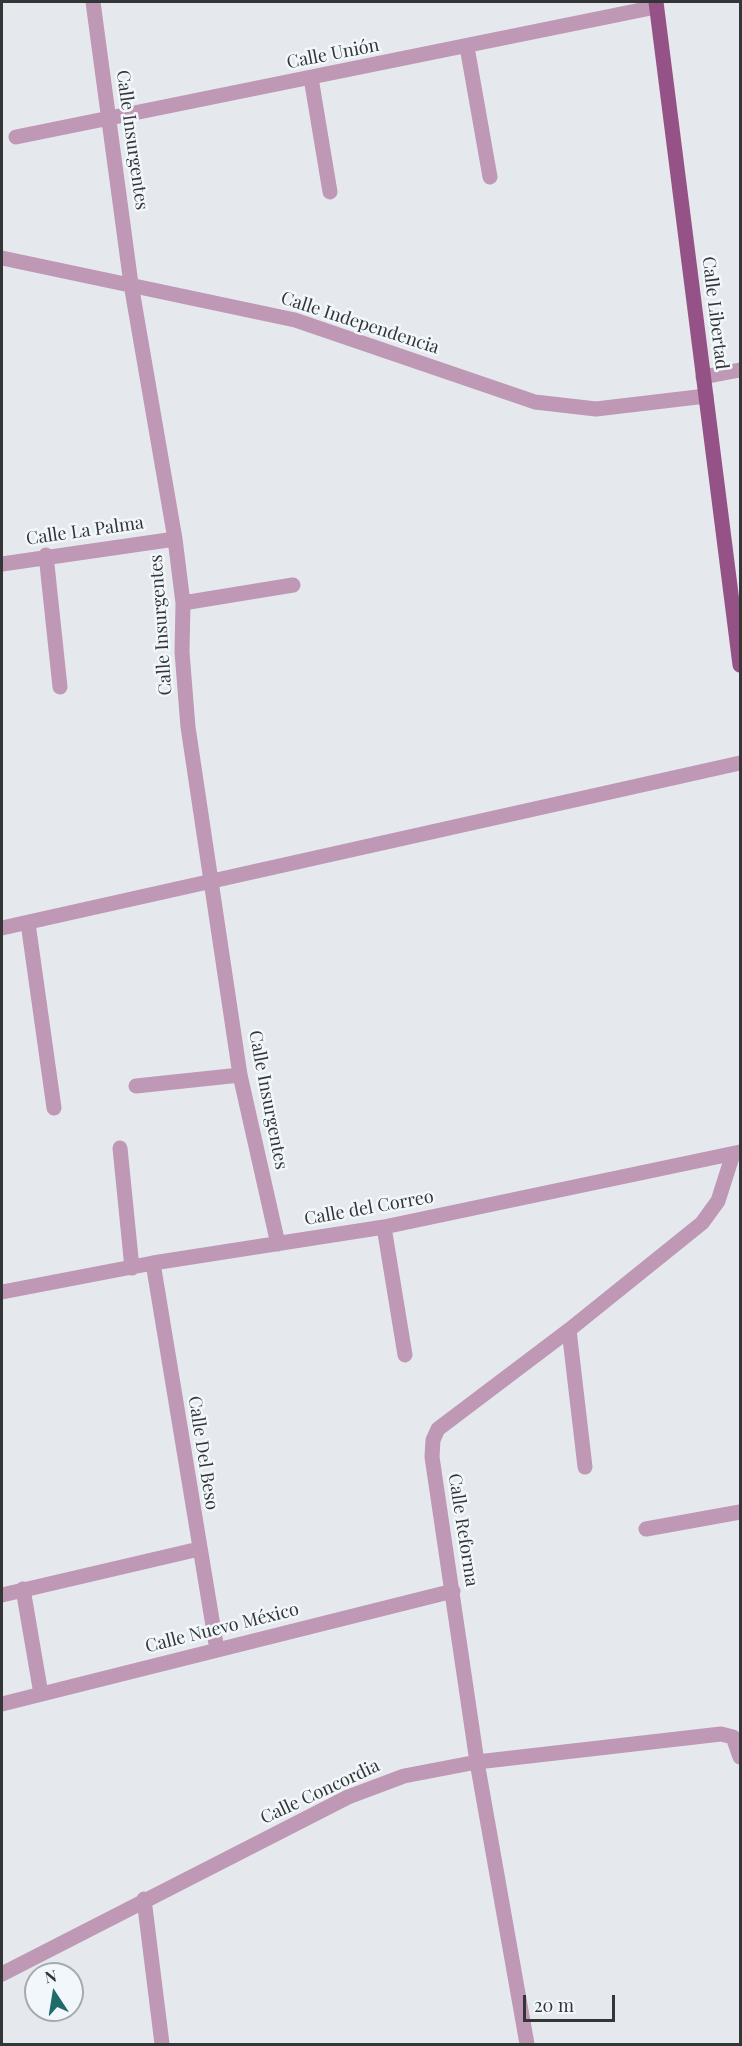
<!DOCTYPE html>
<html>
<head>
<meta charset="utf-8">
<style>
	body { margin:0 }
	#map { position:relative; width:742px; height:2046px; overflow:hidden; background:#e5e9ee; font-family:"Playfair Display",serif }
	canvas { display:block }
	.frame { position:absolute; inset:0; border:3px solid #333537; pointer-events:none }
	.north { position:absolute; left:24px; top:1962px; width:60px; height:60px; box-sizing:border-box; background:#f2f7fb; border:2px solid #a6a9ad; border-radius:50%; rotate:348deg; font-size:16px; font-weight:700; line-height:24px; text-align:center; color:#333537 }
	.north::after { content:''; display:block; margin:auto; width:21px; height:27px; background:#1f6b69; clip-path:polygon(50% 0,100% 100%,50% 72%,0 100%) }
	.scale { position:absolute; left:523px; top:1995px; width:92px; height:27px; box-sizing:border-box; border:3px solid #333537; border-top:0; padding-left:8px; font-size:18px; line-height:21px; white-space:nowrap; color:#333537; -webkit-text-stroke:4px #f2f7fb; paint-order:stroke }
</style>
</head>
<body>
<div id="map">
<canvas width="742" height="2046"></canvas>
<div class="frame"></div>
<div class="north">N</div>
<div class="scale">20 m</div>
</div>
<script>
const g = document.querySelector('canvas').getContext('2d');
g.lineJoin = 'round';
function trace(path, color, width, dash) { g.strokeStyle = color; g.lineWidth = width; g.lineCap = dash ? 'butt' : 'round'; g.setLineDash(dash || []); g.stroke(path); }
function write(font, color, halo, rows, align = 'center') {
  g.font = font + ' "Playfair Display",serif'; g.lineWidth = 5; g.setLineDash([]); g.textBaseline = 'middle'; g.strokeStyle = halo; g.fillStyle = color; for (const [text, x, y, turn = 0] of rows) {
    g.save(); g.translate(x, y); g.rotate((+turn || 0) * Math.PI / 180); g.textAlign = isNaN(turn) ? turn : align; if (halo) g.strokeText(text, 0, 0); g.fillText(text, 0, 0); g.restore();
  }
}
trace(new Path2D(`
	M93,2l38,282 44,255 8,64 -1,49 6,75 52,348 38,169
	M467,47l23,130
	M311,78l19,114
	M16,137l640,-130
	M2,258l293,62 240,82 61,7 110,-13
	M703,377l37,-7
	M46,555l14,132
	M2,564l173,-25
	M183,603l110,-18
	M28,923l26,185
	M2,928l738,-165
	M136,1086l104,-11
	M120,1148l12,120
	M384,1227l21,128
	M153,1263l64,387
	M2,1292l151,-29 231,-36 356,-75
	M569,1330l16,137
	M646,1529l94,-17
	M23,1589l18,105
	M2,1595l197,-46
	M2,1704l451,-113
	M144,1899l18,145
	M2,1974l346,-177 56,-21 73,-14 244,-28 12,3 7,20
	M527,2044l-50,-282 -45,-305 1,-17 5,-11 131,-99 133,-107 16,-22 15,-47`), '#be98b4', 15);
trace(new Path2D(`
	M656,2l84,663`), '#955287', 15);
write('18px', '#333537', '#f2f7fb', [
	["Calle Unión",333,54,-11],
	["Calle Insurgentes",132,140,82],
	["Calle Libertad",715,313,83],
	["Calle Independencia",360,323,18],
	["Calle La Palma",85,531,-8],
	["Calle Insurgentes",161,625,-94],
	["Calle Insurgentes",268,1100,79],
	["Calle del Correo",369,1208,-10],
	["Calle Del Beso",203,1453,81],
	["Calle Reforma",463,1530,81],
	["Calle Nuevo México",222,1628,-14],
	["Calle Concordia",320,1792,-25]
]);
</script>
</body>
</html>
